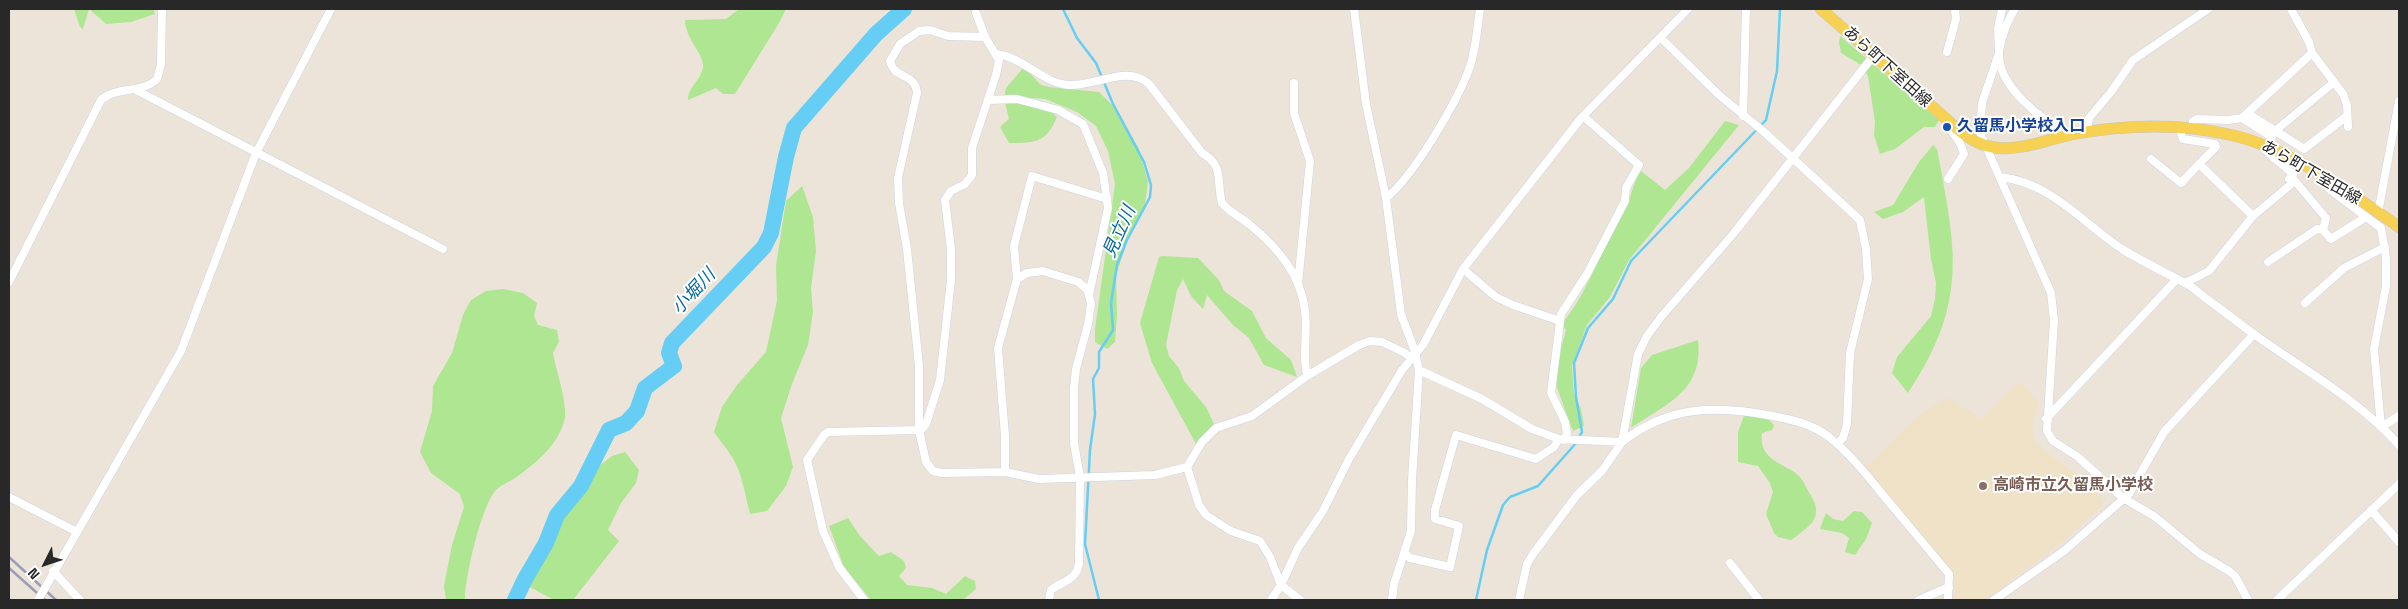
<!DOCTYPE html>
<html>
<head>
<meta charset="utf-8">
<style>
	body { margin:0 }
	#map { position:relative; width:2408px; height:609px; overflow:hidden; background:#ece4d9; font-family:"Space Grotesk",sans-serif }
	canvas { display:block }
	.frame { position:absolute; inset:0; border:10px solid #282828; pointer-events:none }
	.north { position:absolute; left:20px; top:539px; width:50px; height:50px; -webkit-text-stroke:4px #fff; paint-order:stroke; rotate:229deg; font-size:14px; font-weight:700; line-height:20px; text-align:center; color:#282828 }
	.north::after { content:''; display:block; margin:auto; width:18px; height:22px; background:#282828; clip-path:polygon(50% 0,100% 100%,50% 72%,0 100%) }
</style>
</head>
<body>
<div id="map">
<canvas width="2408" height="609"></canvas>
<div class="frame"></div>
<div class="north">N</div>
</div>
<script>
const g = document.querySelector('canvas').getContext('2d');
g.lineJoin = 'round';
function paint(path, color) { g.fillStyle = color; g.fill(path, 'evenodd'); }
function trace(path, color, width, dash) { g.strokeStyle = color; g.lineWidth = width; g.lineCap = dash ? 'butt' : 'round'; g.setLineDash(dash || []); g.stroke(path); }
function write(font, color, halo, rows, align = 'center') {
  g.font = font + ' "Space Grotesk","Noto Sans JP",sans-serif'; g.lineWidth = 4; g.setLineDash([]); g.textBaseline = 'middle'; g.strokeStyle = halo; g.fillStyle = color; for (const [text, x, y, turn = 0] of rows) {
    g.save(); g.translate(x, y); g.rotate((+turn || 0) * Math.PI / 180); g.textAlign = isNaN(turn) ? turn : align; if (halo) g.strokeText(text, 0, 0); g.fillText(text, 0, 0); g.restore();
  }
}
paint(new Path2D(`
	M2018,383h4l17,19 -7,24 4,16 6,7 33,24 27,26 1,6 -43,39 -75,56h-34l1,-26 -88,-105 58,-56 26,-15 34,21z`), '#efe2c7');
paint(new Path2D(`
	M74,9h79l2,5 -24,8 -25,2 -17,-15 -6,20 -3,-2z
	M739,9h47l-7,14 -44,71h-12l-7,-6 -28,12c0,-15 16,-21 15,-36 -2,-14 -17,-24 -18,-44l41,-1z
	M1840,36l99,84 -4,7h-11l-29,22 -15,5 -6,-19 1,-13 -7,-46 -7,-11 -20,-12 -2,-11z
	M1024,67l17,18 8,2 50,5 19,19 21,38 9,33 -3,22 -16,32 -13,39 1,40 -2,27 -8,7 -12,-7v-13l20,-145 -7,-33 -12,-25 -19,-14 -32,-13 -15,-1 16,8 11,11c-11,26 -22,26 -48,26l-9,-16 9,-8 -5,-21 2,-10z
	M1725,121l14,4 -110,135 -19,37 -23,28 -15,41 2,28 7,15 3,17 -11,5 -20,-54 13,-47 -4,-6c20,-25 30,-51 44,-79 6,-14 16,-27 22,-41 4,-12 6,-23 13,-33l24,19 24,-22z
	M1933,145l4,4c19,101 32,152 -29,244l-16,-20 5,-16 34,-41 4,-17 1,-16 -5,-24 -7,-62 -21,15 -20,7 -9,-7 19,-7 26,-43z
	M802,186l11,31 3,34 -5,37 2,24 -5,33 -16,39 -11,34 12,49 -7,19 -19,25 -17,3c-5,-19 -8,-44 -20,-60 -5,-8 -11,-14 -16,-22l8,-25 15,-22 29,-33 11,-51 -1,-35 10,-65z
	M1162,256l36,2 21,22 5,11 28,20 14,27 25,22 6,17 -33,-12 -15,-27 -16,-13 -26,-30 -4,14 -12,-13 -8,-17 -6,11 -11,55 3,11 10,12 5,13 22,26 8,17 -18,20 -44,-81 -12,-40 19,-66z
	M503,289l20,4 14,10 -3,13 4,9 19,5 2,12 -6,11c3,17 14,49 12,64 -5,27 -29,46 -50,61 -6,4 -14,7 -19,12 -15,16 -31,88 -31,110h-19l-2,-14 8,-41 12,-38 -4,-13 -29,-21 -11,-21 12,-41 1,-25 19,-33 11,-38 8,-15 15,-9z
	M1698,340c6,52 -33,64 -67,88l10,-60 11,-13z
	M1750,414l19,6 5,5 -2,5 -10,3c-4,29 25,30 38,44 4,5 7,12 10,17 15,24 0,32 -19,46l-13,-3 -4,-4 -8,-19 7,-22 -3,-9 -12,-17 -20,-4v-30l6,-16z
	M625,452l14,18 -3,13 -15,20 -13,27 11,11 -46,59h-19l-28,-15 24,-38 11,-27 38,-54 13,-10z
	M1854,511l8,1 10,11 -6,16 -11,16 -10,-3 4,-14 -7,-5 -22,-4 6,-16 7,6 10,2z
	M848,518l12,18 19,20 12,-4 13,9 2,7 -7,8 8,9 25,3 14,6 19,-18 10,5 1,8 -13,11h-92l-27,-33 -15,-41z`), '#aee692');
trace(new Path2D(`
	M1063,9l14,29 19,25 17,41 31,58 7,23 -1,12 -23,43 -10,25 -6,38 2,27 -14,22v16l-6,11 2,35 -5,36 -5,94 14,56
	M1579,437l3,-5 -6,-35 -2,-34 14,-35 25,-29 18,-38 135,-141 11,-49 3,-62
	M1476,600l11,-50 16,-45 7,-8 28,-11 39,-44`), '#66cef4', 2.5);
trace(new Path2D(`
	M515,600l10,-21 21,-36 11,-28 24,-29 28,-56 17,-7 11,-12 8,-23 29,-22 -5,-13 3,-10 92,-96 7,-14 15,-76 8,-29 82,-94 28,-25`), '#66cef4', 16);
const minor = new Path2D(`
	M1354,9l12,95 20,94 15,116 13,35 5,21 -7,110 -1,51 -17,53 -2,16
	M2002,9l-4,19 1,25 -17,50 -2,30 71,160 3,27 -7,111 6,10 25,16 45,41 31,18 46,38 29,17 6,5 13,24
	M2015,9c-7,10 -15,31 -16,44 -2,32 45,71 72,81
	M985,37l-37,-1 -18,-6 -11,1 -19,13 -10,17c4,19 25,11 27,32l-19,85 1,25 8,46 12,117v64l7,32 7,9 9,2 63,-1 34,7 116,-4 32,-8 15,-25 14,-14 36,-12 55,-40 52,-31 11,-4 12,1 23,11 7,6
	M1661,38l58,57 44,36 97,89 6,29 2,30 -18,74 -3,71 -4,14 -6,6
	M1947,52l9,-33 -1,-10
	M2312,53l31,41 4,11 1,22
	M997,54c27,4 46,29 71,31 27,2 59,-21 81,-1l53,69c23,13 14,29 20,50 7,9 18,14 27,21 28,23 52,50 56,87 3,22 -3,43 2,65
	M1294,83v30l16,48 -12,123
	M134,89l309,160
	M988,100l29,-1 41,11 25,14 20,49 5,35 -19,87
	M2247,113l57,36 43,-33
	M1743,116l3,-107
	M2242,118l30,19 -2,11
	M2179,128l4,11 32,5 1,3 -17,17 54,52
	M2192,129l1,-8 4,-2 31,1 14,-2 70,-65 -3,-11 -18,-33
	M2275,131l58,-48
	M2087,133l2,-15 22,-26 22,-32 75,-51
	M2262,144c7,14 22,19 31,31l-4,4
	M2151,159l30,24 18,-19
	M2000,177c50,5 83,46 122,72 21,13 42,23 63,34 8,4 15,11 22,16 16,12 32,24 48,36 49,35 104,65 144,110
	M1948,179l16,-25 -4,-11 -9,-13 2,-5
	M2330,182l-2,6 53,40 5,29v29l-12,63 7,78 18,-11
	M1386,198c27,-21 71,-96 83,-129 7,-18 8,-41 11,-60
	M2378,213l21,-112
	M2268,262l49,-33 6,1
	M1463,269l33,28 17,8 47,16
	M1017,279l-3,-33 18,-70 75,23
	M9,282l92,-182c15,-14 41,-6 56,-21l4,-14 1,-56
	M2185,283l24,-12 44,-55 42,-35 31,37 -3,12 8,9 35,-22
	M2305,303l39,-35 41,-21
	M1419,370l63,29 50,30 27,10 63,3c47,-37 95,-37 151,-26 20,4 39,8 56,21 21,17 38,38 54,58 22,26 44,53 66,79l-1,26
	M2046,419l130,-139
	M1564,440l3,-7 -2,-11 -14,-29 10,-79 26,-40 38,-73 1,-13 13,-23 -56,-49
	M1187,467l12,38 7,10 25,16 29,10 10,16 11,28 19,15
	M1005,472v-36l-7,-88 19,-69 10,-6 16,-2 35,11 9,7 2,6 2,9 -3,20 -12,45 -2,19v55l6,34 -1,87c-3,17 -16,16 -28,26l-2,10
	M9,497l68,35
	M2371,510l28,32
	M1405,553l5,5 40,9 9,-41 -24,-7v-9l21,-75 80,24 18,-12 5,-8
	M1730,563l29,37
	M53,571l27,29
	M49,581l132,-230 75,-198 75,-144
	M864,600l-25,-33 -16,-36 -16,-71 17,-25 4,-3 91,-2 3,-1 4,-5 14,-44 11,-100v-31l-6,-49 6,-9 14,-7 7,-9v-27l24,-73 3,-15 -14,-23 -9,-24
	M1271,600l10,-15 17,-37 25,-37 26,-52 53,-89 21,-25 40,-76 119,-152 106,-108
	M1519,600l8,-36 6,-10 44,-59 25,-24 20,-29 16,-88 9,-18 14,-19 73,-84 140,-178
	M1919,600l30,-13
	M1994,600l70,-49 65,-57 35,-62 90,-98
	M2277,600l122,-116`);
const primary = new Path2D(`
	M1821,9l132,116c13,12 28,22 46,23 25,2 50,-9 74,-14 51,-9 107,-11 158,1 57,12 121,59 168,92`);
trace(minor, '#ced2e2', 9);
trace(primary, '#c7c7c7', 12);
trace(minor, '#fff', 8);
trace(primary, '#f7d153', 11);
trace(new Path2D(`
	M9,557l47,43
	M9,568l36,32`), '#9c9fb4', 2.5);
const minorBridge = new Path2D(`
	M38,600l11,-19`);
trace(minorBridge, '#ced2e2', 9, []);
trace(minorBridge, '#fff', 8);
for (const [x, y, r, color] of [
	[1947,127,5,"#1a4fb4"],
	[1983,486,5,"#8d6e63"]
]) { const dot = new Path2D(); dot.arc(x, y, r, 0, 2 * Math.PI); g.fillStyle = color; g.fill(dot); trace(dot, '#fff', 2); }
write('16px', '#282828', '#fff', [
	["あら町下室田線",1887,67,42],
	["あら町下室田線",2311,173,30]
]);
write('bold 16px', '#164399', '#fff', [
	["久留馬小学校入口",1957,127]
], 'left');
write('bold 16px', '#785e54', '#fff', [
	["高崎市立久留馬小学校",1993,486]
], 'left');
write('italic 18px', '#076a9e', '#fff', [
	["見立川",1120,232,-66],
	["小堀川",694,292,-47]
]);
</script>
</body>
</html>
